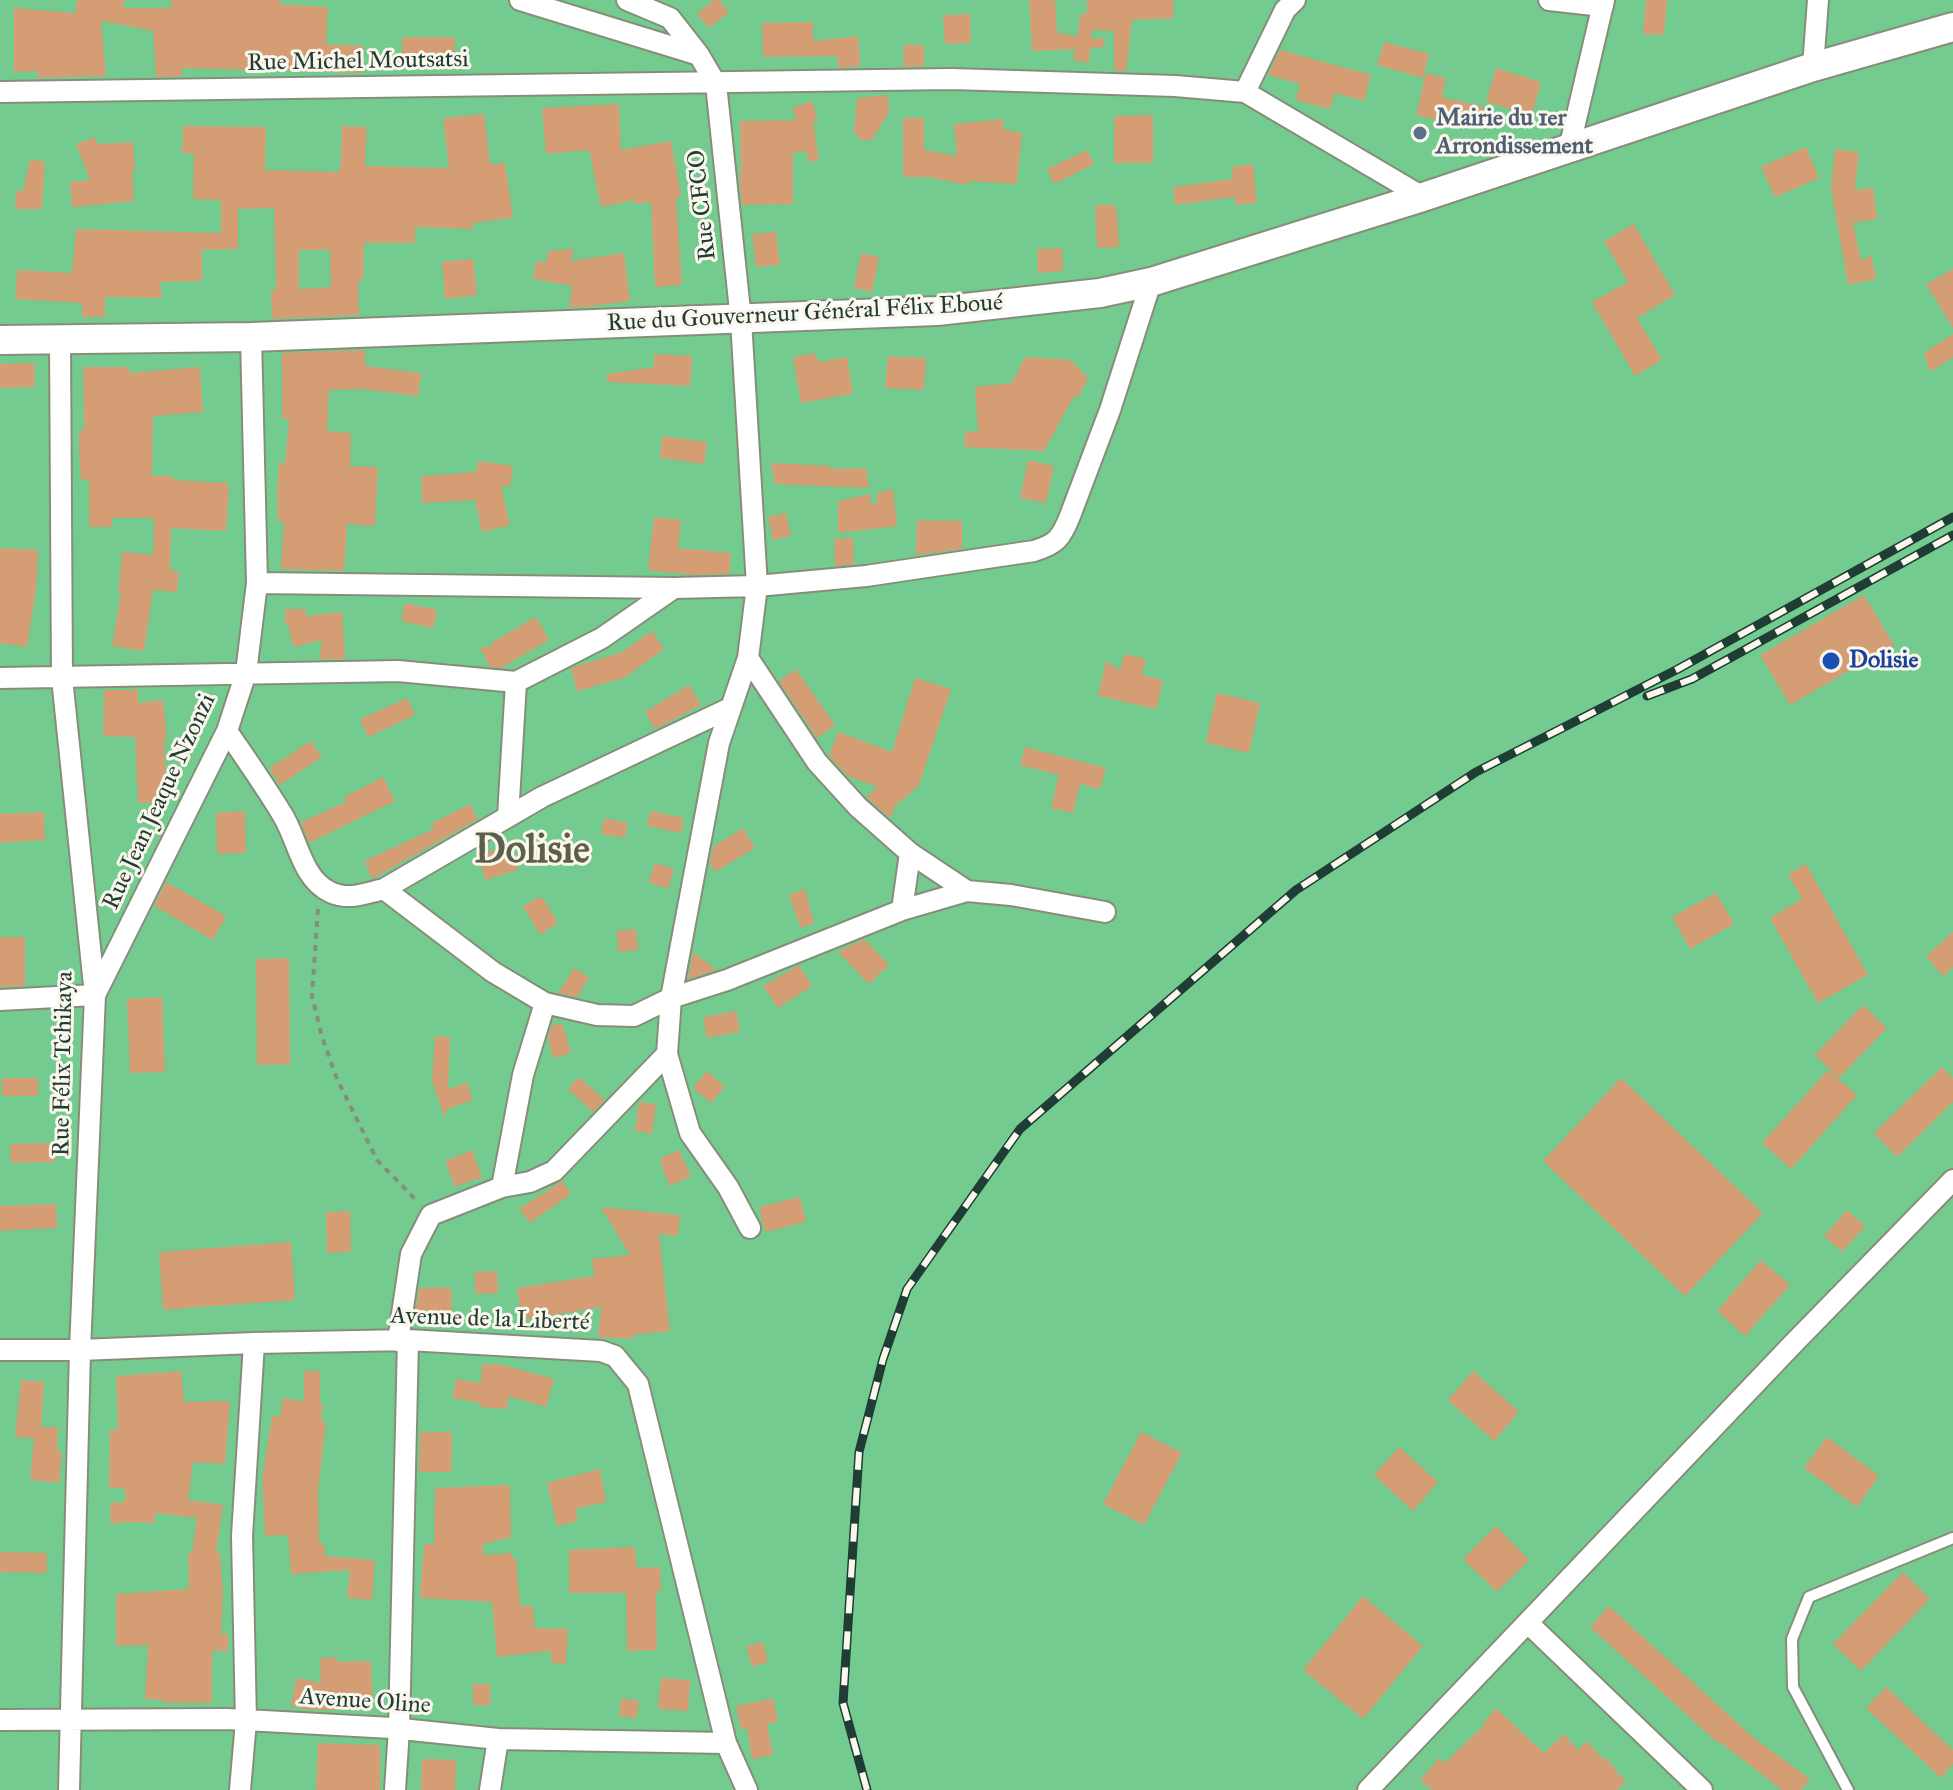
<!DOCTYPE html>
<html>
<head>
<meta charset="utf-8">
<style>
	body { margin:0 }
	canvas { display:block; background:#eedfbe }
</style>
</head>
<body>
<canvas width="1953" height="1790"></canvas>
<script>
const g = document.querySelector('canvas').getContext('2d');
g.lineJoin = 'round';
function paint(path, color) { g.fillStyle = color; g.fill(path, 'evenodd'); }
function trace(path, color, width, dash) { g.strokeStyle = color; g.lineWidth = width; g.lineCap = dash ? 'butt' : 'round'; g.setLineDash(dash || []); g.stroke(path); }
function write(font, color, halo, rows, align = 'center') {
  g.font = font + ' "IM FELL Great Primer",serif'; g.lineWidth = 6; g.setLineDash([]); g.textBaseline = 'middle'; g.strokeStyle = halo; g.fillStyle = color; for (const [text, x, y, turn = 0] of rows) {
    g.save(); g.translate(x, y); g.rotate((+turn || 0) * Math.PI / 180); g.textAlign = isNaN(turn) ? turn : align; if (halo) g.strokeText(text, 0, 0); g.fillText(text, 0, 0); g.restore();
  }
}
paint(new Path2D(`
	M0,0h1953v1790h-1953z`), '#74cb90');
paint(new Path2D(`
	M77,0h48l-2,8h48v-8h109v4l48,3 -2,37 38,2 -2,27 -180,-5v8l-26,1 -3,-46 -52,-10 5,55 -69,2 1,-7 -24,1v-64l61,5z
	M714,0h5l10,12 -20,16 -12,-14z
	M1029,0h26l2,33 20,3 4,-23 6,1v-14h86l1,18 -42,2 -6,51h-12v-40l-22,-1 -1,8 14,1 -1,8 -14,1 -1,15 -16,-3 2,-11 -43,2z
	M1646,0h21l-3,35 -21,-1z
	M970,14l1,29 -26,1 -2,-29z
	M813,22v19l45,-5 2,30 -22,2 -1,-12 -74,1 -1,-34z
	M402,37h53l-1,32 -52,-1z
	M1384,42l45,12 -6,24 -46,-13z
	M904,45h20v21l-21,1z
	M1280,50l91,25 -7,26 -29,-8 -5,16 -34,-9 4,-16 -32,-9z
	M1496,68l45,14 -9,33 -46,-13z
	M1426,73l20,5 -4,19 42,10 -6,22 -62,-14z
	M888,95l1,17 -16,27 -11,2 -8,-8 3,-35z
	M812,101l6,19 -5,1 6,39 -10,2 -3,-11 -13,2v51l-51,1 -3,-31h2l-1,-53 56,-1 -4,-12z
	M619,104l2,46 50,-9 10,55 -5,1 6,88 -27,2 -4,-85 -16,2 -1,-4 -33,7 -12,-57 -43,4 -4,-46z
	M484,114l6,50 15,-1 8,55 -40,5v6l-58,-2v16h-51l-1,37 -5,1 1,34 -87,4 -1,-28 5,-1 -2,-82 -36,1v40l-36,1v31l-42,1 2,16 -57,-1v20h-23v-14l-67,-4 2,-29 55,3 4,-44 145,4v-33l-28,-1 1,-45 -12,-1 1,-27 83,1 -1,43 75,2 2,-46 25,1 -2,39 84,2 -6,-50zM299,250h31l1,37 -32,2z
	M1153,115v48h-39v-27l2,-1h-2v-19z
	M903,118h21v32l33,6 -3,-32 49,-5v10l19,4 -5,51 -48,-3 -1,4 -40,-8h-25z
	M95,137l2,7 36,-2 2,29h-3l2,30 -62,6 -2,-25 20,-2 -14,-36z
	M1806,147l13,31 -44,19 -14,-30z
	M1835,149l24,3 -4,38 18,-2 4,31 -24,4 8,38 10,-6 5,24 -28,6 -17,-97z
	M1087,150l7,14 -40,20 -7,-15z
	M30,159l15,3 -3,47h-27l1,-18h7z
	M1253,164l4,39 -21,2 -1,-8 -60,8 -2,-18 60,-8 -1,-12z
	M1095,205h19l3,7 2,35 -22,1z
	M1634,224l41,71 -38,23 25,42 -27,16 -43,-74 36,-20 -24,-41z
	M776,232l4,33 -24,2 -4,-33z
	M1062,248l1,23 -25,2 -1,-24z
	M574,249l-3,12 53,-8 6,48 -45,6h-16l3,-21 -39,-7 3,-18 10,2 2,-12z
	M861,253l18,4 -7,35 -18,-4z
	M473,259l4,36 -32,4 -3,-37z
	M1953,269v59l-27,-44z
	M1953,334v23l-23,15 -6,-19z
	M365,350v16l56,7 -3,23 -55,-7 -34,1 -2,41 24,2 -1,33 28,1 -3,59 -28,-2 -3,47 -63,-2 3,-47 -6,-1 -1,-27 2,-31h6l4,-44h-7v-66z
	M815,353l4,9 28,-5 6,37 -52,9 -8,-46z
	M654,354l38,2 -2,30 -83,-4v-8l47,-7z
	M888,356l38,2 -2,32 -39,-2z
	M1025,357l46,3 17,18 -10,20 -4,-2 -30,55 -80,-4 1,-16 13,1 -3,-45 37,-4z
	M34,363l1,24 -35,1v-24z
	M83,367h46v6l71,-6 3,45 -50,4 -1,60h21v4l56,3 -3,48 -55,-3 -1,42 9,1 -2,21 -24,-2 -9,61 -32,-5 9,-53h-3l4,-41 31,3 1,-37h-42v9h-23v-47h-8l-2,-28v-22h5z
	M662,436l45,6 -3,22 -44,-6z
	M1028,460l26,6 -8,37 -26,-5z
	M478,461l35,5 -3,21 -9,-1 9,39 -28,7 -7,-32 -53,3 -1,-27 55,-4z
	M771,463l59,3v3l36,-1 3,20 -94,-4z
	M893,489l4,37 -59,7v-32l32,-7 1,10 6,-1v-10z
	M786,513l5,23 -18,4 -5,-23z
	M654,517l27,3 -3,28 53,5 -2,21 -37,1 -44,-5z
	M917,520l45,1v28l-46,6z
	M853,538l1,26 -19,2 -1,-27z
	M0,548l38,2 -2,39 -9,58 -27,-4z
	M1864,595l30,50 -104,60 -30,-50z
	M405,603l32,7 -4,18 -32,-7z
	M285,609h21v7l36,-4 3,47h-26l3,-19 -29,7 -5,-23h-3z
	M536,617l13,23 -48,28 -11,-1 -10,-20h11v-4z
	M652,631l12,18 -40,29 -47,13 -6,-23 51,-16z
	M1124,654l22,5 -4,16 21,5 -7,29 -58,-13 8,-35 14,9z
	M796,669l39,56 -18,13 -38,-57z
	M915,678l36,11 -32,96 -27,24 3,3 -6,5 -23,-20 12,-10 -30,-11 -19,-20 9,-24 54,20z
	M689,685l12,20 -46,24 -10,-17z
	M104,690h34v13l25,-3 4,39h-3l3,63 -29,1 -3,-66 -32,-1z
	M1217,693l43,10 -11,50 -43,-10z
	M407,698l8,17 -47,22 -8,-18z
	M311,741l11,16 -42,28 -11,-17z
	M1025,747l81,21 -6,21 -20,-5 -7,29 -22,-5 8,-33 -39,-10z
	M383,777l12,24 -86,42 -8,-21 45,-20 -2,-5z
	M470,804l8,15 -106,60 -8,-18 70,-32 -3,-5z
	M245,811l1,42 -29,1 -1,-41z
	M650,811l34,7 -3,15 -34,-7z
	M44,812l1,28 -45,3v-29z
	M604,818l24,5 -3,15 -24,-4z
	M743,828l12,20 -40,24 -5,-9 3,-16z
	M510,845l8,25 -33,10 -7,-25z
	M655,863l19,6 -6,20 -20,-7z
	M1806,864l62,111 -50,28 -48,-85 32,-19 -14,-25z
	M166,882l60,34 -13,24 -59,-34z
	M805,889l9,34 -13,5 -12,-33z
	M1716,893l18,31 -44,25 -18,-32z
	M537,898h6l15,25 -18,12 -17,-29z
	M636,929l2,21 -20,2 -1,-21z
	M1953,932v35l-10,9 -17,-20z
	M0,937h25v49l-25,1z
	M864,939l25,26 -20,19 -31,-32z
	M693,952l22,17 -1,2 -26,8z
	M289,958l1,106 -33,1 -1,-106z
	M799,965l13,21 -34,22 -15,-22z
	M574,968l15,9 -12,20 -19,-4z
	M162,997l3,75 -35,1 -3,-74z
	M1863,1005l24,23 -48,50 -24,-23z
	M736,1011l4,21 -33,6 -4,-21z
	M562,1023l9,30 -18,5 -5,-19 3,-13z
	M435,1036l15,1 -2,52 19,-6 6,17 -26,9 -2,10 -13,-38z
	M1942,1067l11,11v24l-56,55 -23,-24z
	M1828,1070l29,25 -66,74 -29,-26z
	M707,1071l18,16 -14,16 -18,-15z
	M579,1077l26,23 -12,12 -25,-23z
	M2,1078h36v18h-36z
	M1621,1078l142,135 -78,83 -142,-135z
	M639,1102l17,2 -4,30 -17,-3z
	M54,1143l1,19 -44,1 -1,-19z
	M472,1150l10,27 -27,10 -10,-26z
	M679,1150l12,26 -21,10 -9,-21v-7z
	M562,1181l9,13 -41,29 -11,-14z
	M800,1197l6,25 -41,10 -6,-25z
	M56,1204l1,24 -57,3v-25z
	M601,1207l79,8 -2,21 -19,-2 11,97 -37,4v4l-35,-2 3,-30 -79,13 -5,-32 77,-12 -2,-17 38,-4z
	M1847,1210l18,16 -23,26 -18,-16z
	M350,1211l1,41 -24,1 -1,-41z
	M291,1242l4,58 -132,10 -4,-58z
	M1761,1260l29,25 -45,51 -28,-25z
	M497,1271l1,22 -23,1v-22z
	M451,1287l1,28 -37,2 4,-29z
	M482,1364l21,1 51,14 -8,28 -38,-11 -1,13 -27,-2v-4l-28,-5 4,-19 25,4z
	M181,1371l3,31 46,-1 -5,63 -32,-2 -5,38 35,5 -7,48h4l3,40 -2,41 7,-1v18h-16v52h-49v-3l-18,-1 3,-54 -32,1v-52l73,-5 -1,-36h4l5,-35 -42,-5v10l-28,-1 -16,2 -1,-21 15,-1v-13l-16,-2 1,-58 8,1 -2,-54z
	M304,1371h16v31l3,1 -2,18h5l-8,69 1,54 5,-1 1,13 50,4 -3,40 -25,-2 3,-28 -59,4 -3,-39 -23,1 -3,-57 10,-63h8l3,-18 21,3z
	M1473,1371l46,41 -25,29 -46,-41z
	M21,1380l23,2 -3,45h17l-1,24 5,1 -3,31 -29,-3 4,-42 -19,-1z
	M420,1432h32l-1,40h-32z
	M1141,1432l41,21 -38,72 -41,-21z
	M1827,1437l52,39 -22,31 -53,-39z
	M1399,1447l39,35 -25,29 -39,-36z
	M600,1469l6,33 -31,7 3,12 -21,5 -10,-43z
	M510,1485l1,52 -28,7 1,11 28,-2v6l4,-1 4,48 12,-1 3,23 33,1 -2,35 -15,-1v-12l-54,6 -5,-55 -72,-4 4,-54h10l1,-56z
	M1496,1526l33,34 -32,32 -34,-33z
	M635,1547l2,21 23,-1 1,24 -5,1 1,58 -30,1 -1,-58h-57v-43z
	M0,1552l47,1v20l-47,-1z
	M1903,1572l27,27 -69,72 -28,-27z
	M1363,1596l60,50 -60,73 -60,-49z
	M1609,1606l145,132 56,41 -9,11h-19l-62,-48 -2,1 -128,-116z
	M763,1642l5,20 -16,5 -6,-21z
	M337,1657v5l34,-1 2,49h-61l-21,-4 5,-28 25,5 -1,-25z
	M661,1678l29,2 -2,31 -30,-2z
	M473,1684h17v22l-17,-1z
	M1886,1687l67,63v14l-12,14 -75,-70z
	M773,1698l5,23 -11,3 6,31 -21,4 -5,-31 -6,1 -5,-23z
	M621,1699l18,1 -2,18 -18,-2z
	M1496,1708l48,45 20,-19 14,16 9,-9 16,18 2,-2 21,25 -9,8h-185l-12,-9 19,-23 6,5 40,-39 -2,-1z
	M318,1743l62,2v45h-64z
	M422,1759l34,1 -1,30h-34z`), '#d49d73');
const service = new Path2D(`
	M1848,1790l-55,-103 -1,-48 17,-42 144,-59`);
const minor = new Path2D(`
	M520,0l179,55
	M627,0l43,18 29,37 17,29 25,236 16,266 -9,72 69,104 41,45 52,46 57,38 44,4 94,17
	M1549,0l54,6
	M1813,67l5,-67
	M0,92l952,-13 223,7 70,6 178,105
	M1245,92l40,-82 10,-10
	M1569,149l35,-149
	M60,340l2,338 33,317 -15,355 -11,440
	M257,583l417,5 83,-2 109,-10 168,-25c23,-7 27,-13 36,-35l40,-106 41,-128
	M748,658l-29,85 -48,255 -4,56 23,79 38,54 22,41
	M0,678l398,-7 118,11 86,-44 72,-50
	M227,731c19,28 38,55 55,83 16,25 19,64 48,78 18,9 36,1 54,-3l109,83 52,31 52,12 37,1 37,-18 56,-18 175,-70 65,-19
	M508,817l8,-135
	M384,889l158,-92 188,-89
	M902,910l8,-57
	M95,995l132,-264 19,-58 11,-90 -6,-246
	M0,1000l95,-5
	M502,1187l21,-112 22,-72
	M398,1341l13,-87 20,-39 71,-28 28,-5 24,-11 113,-117
	M0,1350h80l174,-7 154,-3 193,11 14,5 23,28 88,359 21,47
	M1529,1624l173,166
	M0,1720l227,-1 165,9 106,11 228,4
	M240,1790l6,-69 -4,-185 12,-193
	M395,1790l4,-61 9,-389
	M490,1790l8,-51
	M1368,1790l424,-445 161,-165`);
const secondary = new Path2D(`
	M0,340l251,-3 686,-26 163,-18 51,-11 272,-85 390,-130 140,-40`);
trace(service, '#868e79', 14);
trace(minor, '#868e79', 24);
trace(secondary, '#868e79', 32);
trace(new Path2D(`
	M318,909l-6,87 10,41 15,42 40,81 41,42`), '#868e79', 4, [6, 6]);
trace(service, '#fff', 10);
trace(minor, '#fff', 20);
trace(secondary, '#fff', 28);
const rail = new Path2D(`
	M1647,696l45,-17 261,-144
	M867,1790l-24,-87 16,-251 24,-93 24,-70 113,-160 276,-239 180,-118 202,-103 275,-152`);
trace(rail, '#1f3d34', 9);
trace(rail, '#fbf7ec', 6, [18]);
for (const [x, y, r, color] of [
	[1420,133,8,"#5c6f8a"],
	[1831,661,10,"#1a4fb4"]
]) { const dot = new Path2D(); dot.arc(x, y, r, 0, 2 * Math.PI); g.fillStyle = color; g.fill(dot); trace(dot, '#fbf7ec', 3); }
write('24px', '#1f3d34', '#fbf7ec', [
	["Rue Michel Moutsatsi",358,62,-1],
	["Rue CFCO",703,205,-96],
	["Rue du Gouverneur Général Félix Eboué",805,314,-3],
	["Rue Jean Jeaque Nzonzi",160,802,-65],
	["Rue Félix Tchikaya",64,1064,-89],
	["Avenue de la Liberté",490,1320,2],
	["Avenue Oline",365,1702,4]
]);
write('bold 24px', '#4e5e75', '#fbf7ec', [
	["Mairie du 1er",1436,119],
	["Arrondissement",1436,147]
], 'left');
write('bold 24px', '#164399', '#fbf7ec', [
	["Dolisie",1849,661]
], 'left');
write('bold 40px', '#5e5f4a', '#fbf7ec', [
	["Dolisie",532,852]
]);
</script>
</body>
</html>
